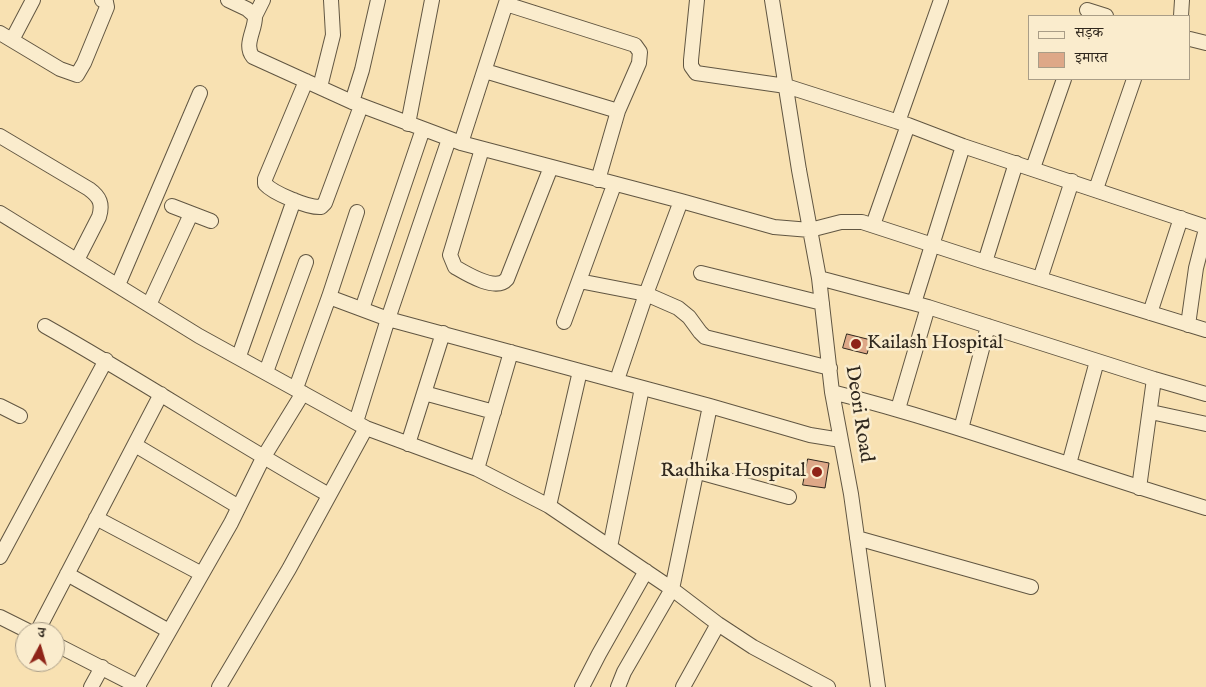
<!DOCTYPE html>
<html>
<head>
<meta charset="utf-8">
<style>
	body { margin:0 }
	#map { position:relative; width:1206px; height:687px; overflow:hidden; background:#f8e1b2; font-family:"IM FELL English","Noto Serif Devanagari",serif }
	canvas { display:block }
	.legend { position:absolute; left:1028px; top:15px; width:162px; height:65px; box-sizing:border-box; background:#faeccd; border:1px solid #a99d87; margin:0; padding:6px 9px; list-style:none; font-size:15px; color:#2f271d }
	.legend li { display:flex; align-items:center; gap:10px; height:25px }
	.legend b { width:25px; border:1px solid #a99d87 }
	.north { position:absolute; left:15px; top:622px; width:50px; height:50px; box-sizing:border-box; background:#faeccd; border:1px solid #a99d87; border-radius:50%; rotate:6deg; font-size:14px; font-weight:700; line-height:20px; text-align:center; color:#2f271d }
	.north::after { content:''; display:block; margin:auto; width:18px; height:22px; background:#8f2418; clip-path:polygon(50% 0,100% 100%,50% 72%,0 100%) }
</style>
</head>
<body>
<div id="map">
<canvas width="1206" height="687"></canvas>
<ul class="legend">
<li><b style="height:6px;background:#faeccd"></b>सड़क</li>
<li><b style="height:14px;background:#dea888"></b>इमारत</li>
</ul>
<div class="north">उ</div>
</div>
<script>
const g = document.querySelector('canvas').getContext('2d');
g.lineJoin = 'round';
function paint(path, color) { g.fillStyle = color; g.fill(path, 'evenodd'); }
function trace(path, color, width, dash) { g.strokeStyle = color; g.lineWidth = width; g.lineCap = dash ? 'butt' : 'round'; g.setLineDash(dash || []); g.stroke(path); }
function write(font, color, halo, rows, align = 'center') {
  g.font = font + ' "IM FELL English",serif'; g.lineWidth = 5; g.setLineDash([]); g.textBaseline = 'middle'; g.strokeStyle = halo; g.fillStyle = color; for (const [text, x, y, turn = 0] of rows) {
    g.save(); g.translate(x, y); g.rotate((+turn || 0) * Math.PI / 180); g.textAlign = isNaN(turn) ? turn : align; if (halo) g.strokeText(text, 0, 0); g.fillText(text, 0, 0); g.restore();
  }
}
const building = new Path2D(`
	M847,334l24,6 -4,14 -24,-6z
	M808,459l21,4 -4,25 -22,-3z`);
paint(building, '#dea888');
trace(building, '#2f271d', 1);
const minor = new Path2D(`
	M228,0l19,9 8,7c1,13 -12,29 -2,41l99,45 109,41 220,58 93,26 36,3 31,-8h21l123,40 221,68
	M697,0l-6,60v6l5,7 90,13 122,39 55,21 243,81
	M772,0l27,170 20,108 13,114 19,102 27,193
	M506,4l129,41 5,7 -1,11 -21,48
	M1087,10l19,6
	M255,16l8,-16
	M1181,16l1,-16
	M0,33l60,36 17,6 7,-12 23,-56 -1,-5 -4,-2
	M1190,39l16,4
	M12,40l21,-40
	M485,71l133,40 -20,69
	M306,81l-41,98v5c8,9 43,24 56,23l4,-4 36,-97
	M320,87l13,-52 -2,-35
	M352,102l10,-32 16,-70
	M898,122l43,-122
	M408,124l24,-124
	M0,136l89,53c11,8 14,15 10,28l-22,43
	M461,143l46,-143
	M482,149l-32,106 5,12c12,7 41,25 52,12l44,-112
	M1033,168l31,-89
	M1096,189l38,-110
	M172,206l39,15
	M0,213l199,123 167,92 111,41 72,37 123,83 46,35 35,23 75,40
	M873,225l35,-100
	M985,262l31,-99
	M701,273l121,30
	M819,278l109,29 226,72 52,15
	M1040,279l32,-98
	M579,281l67,13 32,14 11,9 11,15 5,5 125,31
	M118,285l82,-192
	M329,297l59,22 192,52 -31,135
	M914,303l49,-157
	M149,305l42,-91
	M362,309l61,-180
	M1150,313l31,-95
	M564,322l50,-137
	M1188,325l8,-57 10,-39
	M45,326c96,54 188,115 284,169
	M239,356l55,-156
	M580,371l130,35 100,29 31,5
	M266,372l40,-110
	M617,380l29,-86 35,-93
	M296,388l33,-91 28,-85
	M832,392c127,32 249,79 374,116
	M424,393l70,19
	M0,406l20,10
	M898,409l30,-102
	M1151,412l55,12
	M356,422l32,-103 61,-180
	M961,429l27,-103
	M408,444l35,-111
	M135,445l104,62
	M1069,464l28,-103
	M477,469l34,-117
	M695,471l94,26
	M1139,488l15,-109
	M96,518l106,56
	M857,538l174,49
	M610,547l32,-159
	M0,557l106,-197
	M67,574l102,57
	M0,617l30,15
	M37,632l124,-238
	M55,644l84,43
	M138,686l93,-163 32,-65 40,-65
	M91,687l11,-20
	M219,687l70,-118 77,-141
	M582,687l17,-33 47,-83
	M618,687l6,-15 48,-83 38,-183
	M683,687l35,-63`);
trace(minor, '#615642', 16);
trace(minor, '#faeccd', 14);
for (const [x, y, r, color] of [
	[856,344,6,"#8f2418"],
	[817,472,6,"#8f2418"]
]) { const dot = new Path2D(); dot.arc(x, y, r, 0, 2 * Math.PI); g.fillStyle = color; g.fill(dot); trace(dot, '#faeccd', 2); }
write('20px', '#2f271d', '#faeccd', [
	["Kailash Hospital",867,344],
	["Radhika Hospital",806,472,"right"]
], 'left');
write('20px', '#2f271d', '#faeccd', [
	["Deori Road",858,414,81]
]);
</script>
</body>
</html>
